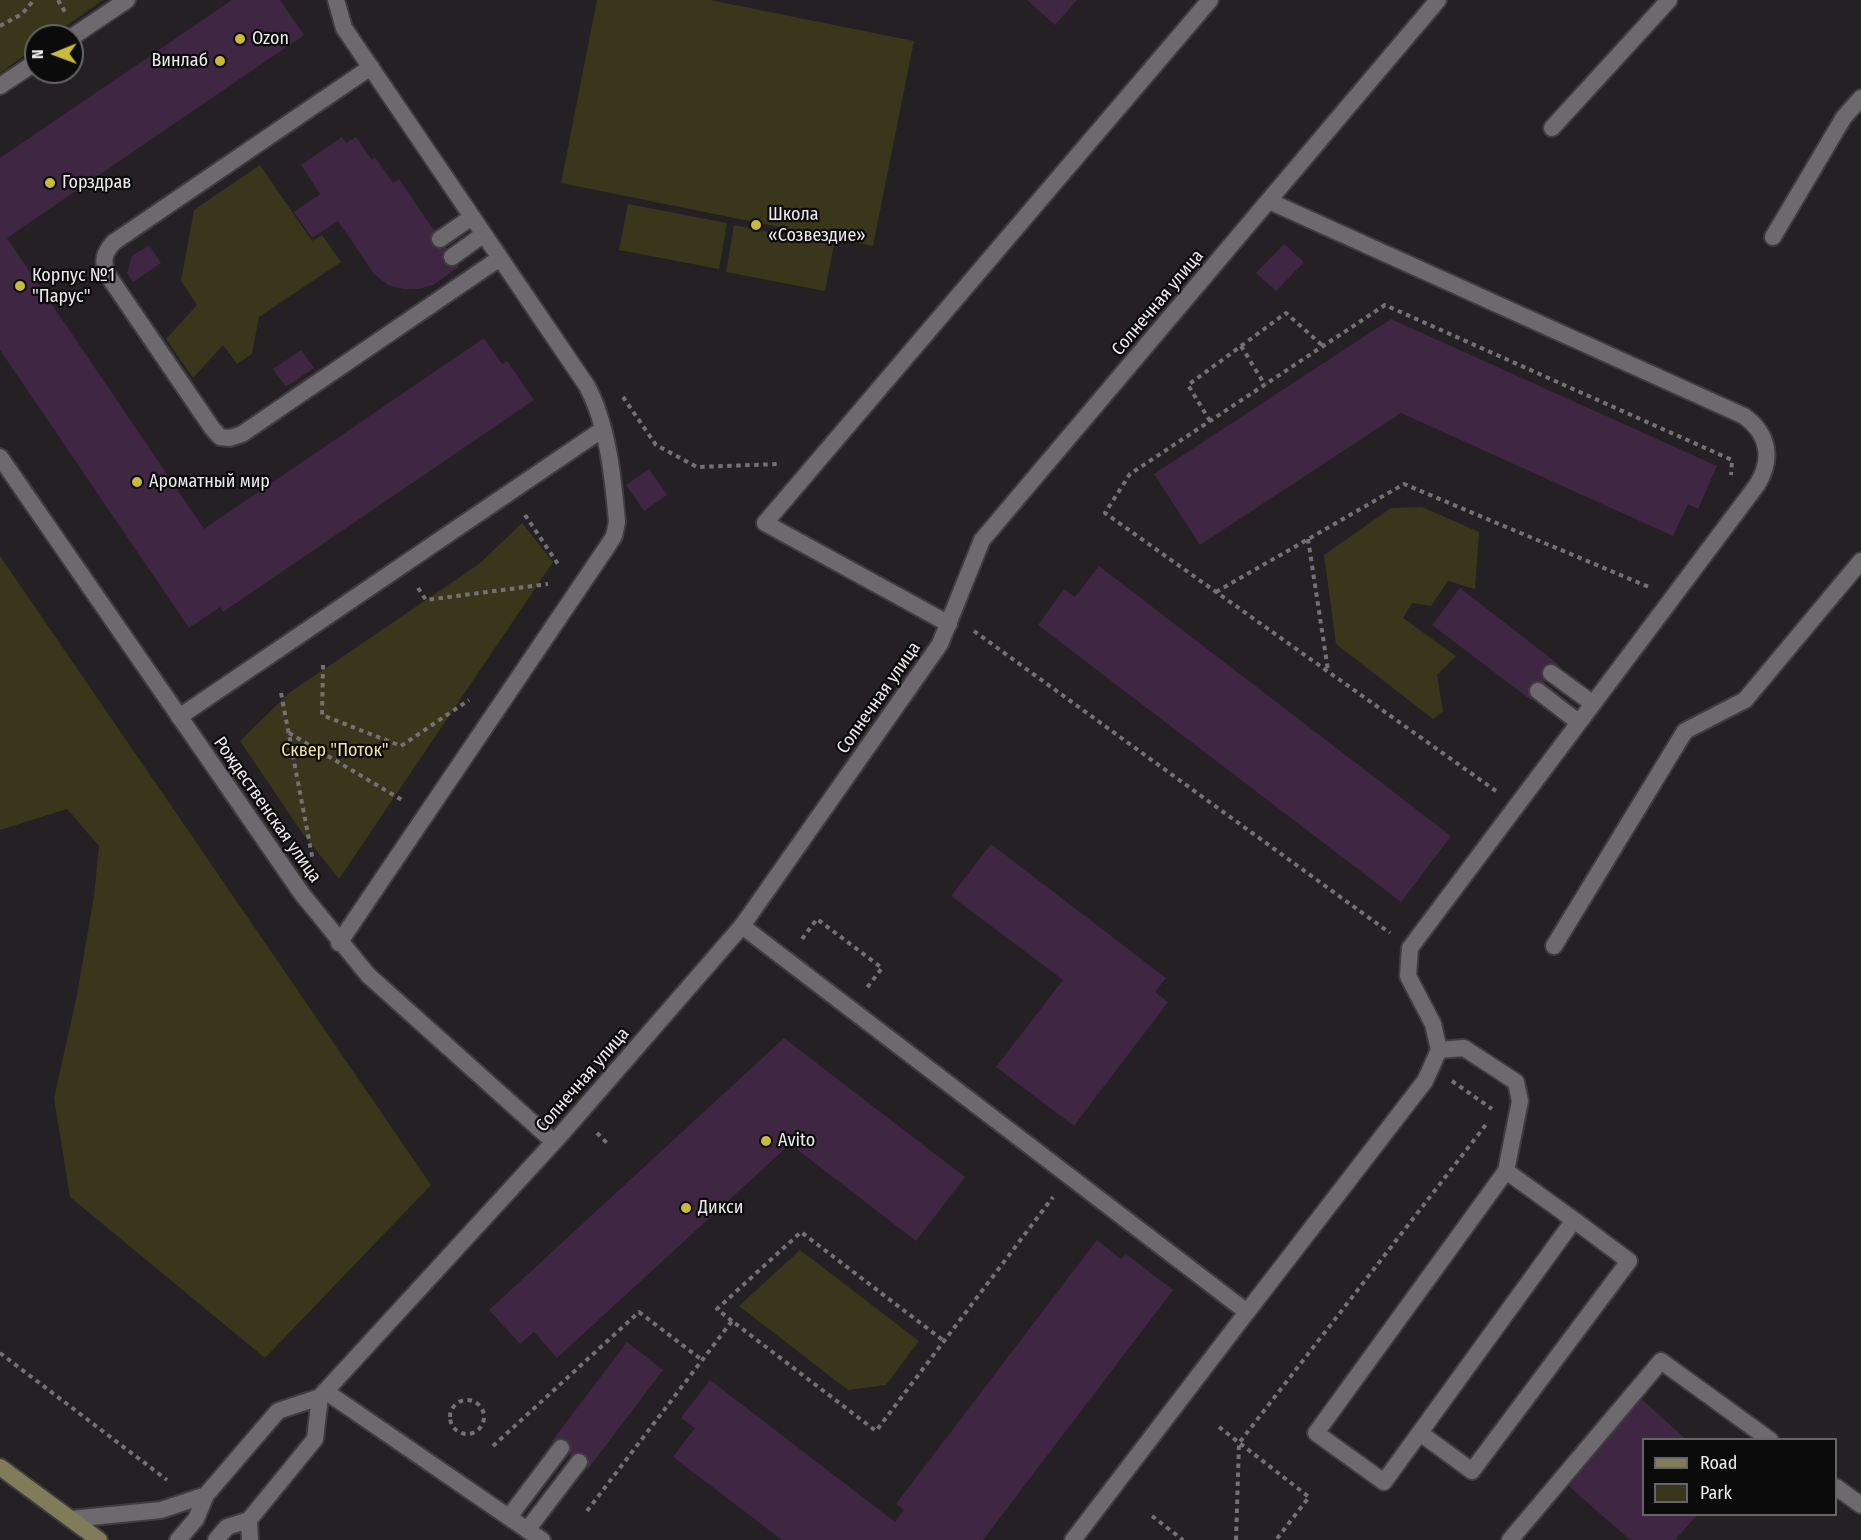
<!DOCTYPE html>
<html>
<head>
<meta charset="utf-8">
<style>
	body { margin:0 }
	#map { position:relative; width:1861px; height:1540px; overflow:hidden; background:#242024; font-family:"Fira Sans Condensed",sans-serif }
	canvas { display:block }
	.legend { position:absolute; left:1642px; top:1438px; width:195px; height:78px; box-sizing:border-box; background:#0c0b0c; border:2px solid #666566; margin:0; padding:8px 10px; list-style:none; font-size:18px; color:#edebed }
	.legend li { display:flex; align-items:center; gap:12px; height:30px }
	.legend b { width:30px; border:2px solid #666566 }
	.north { position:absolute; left:24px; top:24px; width:60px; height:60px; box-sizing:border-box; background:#0c0b0c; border:2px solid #666566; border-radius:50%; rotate:269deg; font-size:16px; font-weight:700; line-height:24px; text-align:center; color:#edebed }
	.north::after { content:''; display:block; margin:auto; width:21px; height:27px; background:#c9ba3a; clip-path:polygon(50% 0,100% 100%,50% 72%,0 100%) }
</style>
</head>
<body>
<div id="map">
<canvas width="1861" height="1540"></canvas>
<ul class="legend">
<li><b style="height:8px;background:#827b5a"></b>Road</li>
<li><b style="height:16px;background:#39361b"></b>Park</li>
</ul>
<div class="north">N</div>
</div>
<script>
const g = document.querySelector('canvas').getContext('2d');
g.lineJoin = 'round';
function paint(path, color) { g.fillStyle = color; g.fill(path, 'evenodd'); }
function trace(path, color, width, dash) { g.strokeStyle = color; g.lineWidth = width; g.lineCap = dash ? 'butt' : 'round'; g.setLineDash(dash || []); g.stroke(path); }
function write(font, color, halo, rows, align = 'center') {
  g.font = font + ' "Fira Sans Condensed",sans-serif'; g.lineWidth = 4.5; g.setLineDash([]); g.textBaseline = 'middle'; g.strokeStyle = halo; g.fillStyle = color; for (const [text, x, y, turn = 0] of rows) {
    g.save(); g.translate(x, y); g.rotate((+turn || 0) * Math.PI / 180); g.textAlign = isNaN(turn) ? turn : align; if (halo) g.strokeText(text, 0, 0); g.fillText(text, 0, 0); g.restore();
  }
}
paint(new Path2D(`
	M0,0h103l-51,36h-16v11l-36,26z
	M597,0h113l204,41 -41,205 -312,-63z
	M260,165l52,76 10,-6 19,27 -82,55 -7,37 -15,10 -14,-19 -30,33 -27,-39 31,-34 -16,-24 13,-71z
	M628,204l99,19 -8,46 -100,-19z
	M734,225l100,20 -9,46 -99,-19z
	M1422,507l57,25 -4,57 -27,-8 -17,25 -19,-3 -9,15 53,38 -19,19 6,36 -10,8 -97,-75 -12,-89 67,-47z
	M522,523l31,39 -214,317 -36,-45 -63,-93 49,-48 190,-129z
	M0,556l431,629 -166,173 -195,-161 -16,-99 23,-103 17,-99 5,-50 -32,-37 -67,21z
	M800,1250l119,91 -33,44 -38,5 -109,-84z`), '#39361b');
paint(new Path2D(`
	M232,0h48l24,35 -297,203 197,291 280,-191 18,26 5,-3 27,39 -311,212 -3,-5 -31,21 -189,-278v-192z
	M1027,0h50l-22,25z
	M342,137l4,6 10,-6 16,23 3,-3 18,26 6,-4 60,88 -26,18 -14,4h-16l-15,-4 -14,-11 -36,-53 -26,17 -18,-26 26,-18 -19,-29z
	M1284,244l20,18 -28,29 -20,-18z
	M149,245l12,18 -28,19 -6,-9 5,-17z
	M1391,319l326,147 -19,43 -10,-5 -15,32 -272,-123 -201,132 -46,-71z
	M301,350l13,18 -28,19 -13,-18z
	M649,469l18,26 -23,16 -18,-26z
	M1099,566l352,270 -50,66 -363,-277 26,-36 11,8z
	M1460,588l98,76 -27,36 -99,-75z
	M991,844l175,134 -11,14 13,10 -94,124 -78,-59 67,-87 -112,-84z
	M784,1038l181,139 -49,64 -126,-97 -233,214 -23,-26 -14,12 -31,-34z
	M1097,1240l24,19 5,-5 47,36 -190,250h-201l-109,-83 22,-29 -14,-10 29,-38 185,142 9,-12 -8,-6z
	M627,1342l36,28 -75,99 -36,-28z
	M1638,1396l49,44h-43v74h54l-23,26h-45l-67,-59z`), '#3f2642');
const service = new Path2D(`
	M336,0l8,28 243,358c21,40 26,91 30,136l-3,14 -7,11 -268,396
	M72,37l55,-37
	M371,67l-257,175c-10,11 -12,18 -7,32l105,154 8,9 10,1 12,-4 258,-176
	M0,86l36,-24
	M1552,128l117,-128
	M1773,237l71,-120 17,-19
	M440,239l32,-22
	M452,257l32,-23
	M949,624l-184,-101 445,-523
	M1551,673l41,30
	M1538,691l40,31
	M179,717l424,-288
	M742,926l505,386 -174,228
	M1554,946l131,-215 60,-31 116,-139
	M1439,1050l25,-2 52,34 4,19 -14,70 -190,262 68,49 190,-262 -68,-49
	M1247,1312l178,-231 14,-31 -6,-26 -25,-48 2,-28 347,-463c16,-26 12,-51 -13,-69l-475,-215
	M325,1391l217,149
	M1420,1433l52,38 157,-210 -55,-41
	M1836,1487l25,18
	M509,1517l52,-69
	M527,1530l52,-68
	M1510,1540l151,-179 109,79`);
const minor = new Path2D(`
	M0,457l302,437 66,81 186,167
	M320,1397l244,-266 178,-205 198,-282 42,-104 456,-540
	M71,1519l90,-9 45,-15
	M249,1520l1,20
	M178,1540l18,-21 10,-24 72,-84 42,-14
	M216,1540l11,-13 22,-7 66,-81 5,-42`);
const secondary = new Path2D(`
	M0,1467l99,73`);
trace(service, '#3e3c3f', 20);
trace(minor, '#3e3c3f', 20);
trace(secondary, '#3e3c3f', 20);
trace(new Path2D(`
	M58,0l7,12
	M0,26l22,-12 12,-14
	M1241,346l24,39
	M623,397l33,48 41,22 82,-3
	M1210,421l-22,-36 98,-72 37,33
	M525,515l35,52
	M1308,539l20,131
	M418,588l8,12 122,-16
	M1216,592l188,-108 245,103
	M974,631l416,302
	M323,665l-1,50 79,31 68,-46
	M281,693l32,168
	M289,733l113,67
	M1496,791l-391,-278 25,-39 255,-169 347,155 -1,15
	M802,939l15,-20 65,49 -16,21
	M1452,1081l40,28
	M597,1133l10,10
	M732,1321l-15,-12 84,-77 143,109
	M0,1353l167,127
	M450 1417a17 17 0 1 1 34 0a17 17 0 1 1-34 0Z
	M1219,1427l90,70 -33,43
	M493,1446l146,-134 63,48
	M587,1511l145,-190 144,110 177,-234
	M1152,1516l31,24
	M1236,1540l3,-97 249,-321`), '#747174', 4, [4.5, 4.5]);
trace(service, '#6d696e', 16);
trace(minor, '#6d696e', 16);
trace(secondary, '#827b5a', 16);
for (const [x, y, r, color] of [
	[240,39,6,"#c9ba3a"],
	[220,61,6,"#c9ba3a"],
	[50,183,6,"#c9ba3a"],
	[756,225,6,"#c9ba3a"],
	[20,286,6,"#c9ba3a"],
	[137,482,6,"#c9ba3a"],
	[766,1141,6,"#c9ba3a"],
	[686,1208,6,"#c9ba3a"]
]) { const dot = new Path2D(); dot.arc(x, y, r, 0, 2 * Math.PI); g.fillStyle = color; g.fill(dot); trace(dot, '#0c0b0c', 2); }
write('18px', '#edebed', '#0c0b0c', [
	["Ozon",252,39],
	["Винлаб",208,61,"right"],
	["Горздрав",62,183],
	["Школа",768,215],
	["«Созвездие»",768,236],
	["Корпус №1",32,276],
	["\"Парус\"",32,297],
	["Ароматный мир",149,482],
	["Avito",778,1141],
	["Дикси",698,1208]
], 'left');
write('18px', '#edebed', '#0c0b0c', [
	["Солнечная улица",1158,303,-50],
	["Солнечная улица",879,698,-55],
	["Рождественская улица",267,810,55],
	["Солнечная улица",583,1080,-49]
]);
write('18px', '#ebe39e', '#0c0b0c', [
	["Сквер \"Поток\"",335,751]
]);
</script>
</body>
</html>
